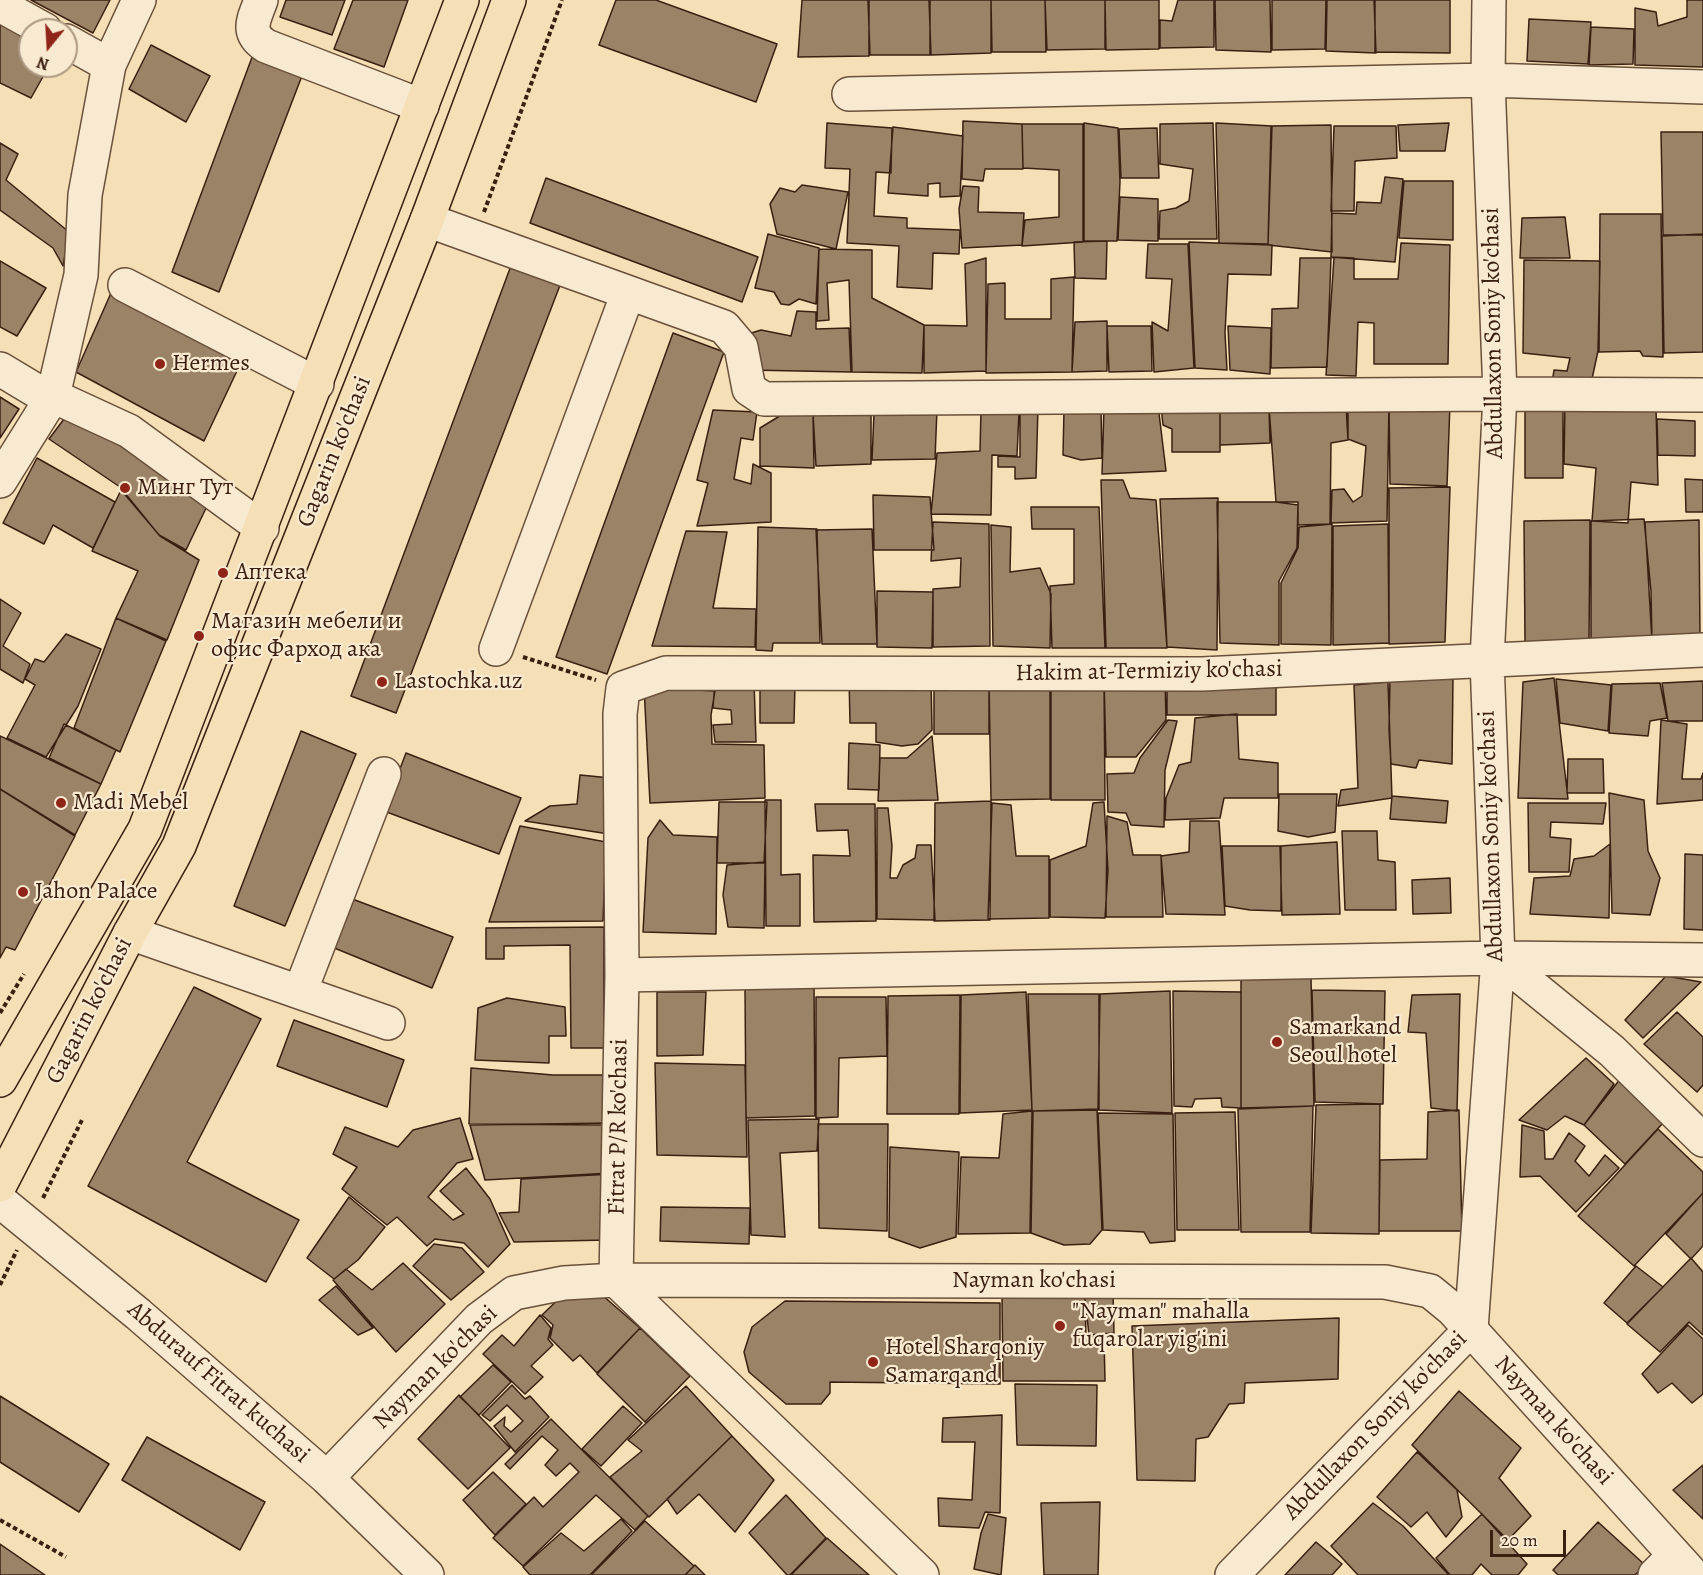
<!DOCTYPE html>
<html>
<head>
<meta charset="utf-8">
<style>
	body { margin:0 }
	#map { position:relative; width:1703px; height:1575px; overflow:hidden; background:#f4dfb6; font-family:Alegreya,serif }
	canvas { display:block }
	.north { position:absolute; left:18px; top:18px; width:60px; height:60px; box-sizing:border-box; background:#f8ead0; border:2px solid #ac9984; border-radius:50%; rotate:198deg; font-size:16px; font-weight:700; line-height:24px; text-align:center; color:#3b2012 }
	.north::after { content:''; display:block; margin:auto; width:21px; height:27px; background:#8f2418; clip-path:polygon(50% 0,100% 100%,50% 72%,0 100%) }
	.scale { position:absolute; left:1490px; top:1530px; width:76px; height:27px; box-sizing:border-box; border:3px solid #3b2012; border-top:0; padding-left:8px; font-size:18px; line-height:21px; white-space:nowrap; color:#3b2012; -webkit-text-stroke:4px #f8ead0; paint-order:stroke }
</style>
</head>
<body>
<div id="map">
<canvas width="1703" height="1575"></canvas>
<div class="north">N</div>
<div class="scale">20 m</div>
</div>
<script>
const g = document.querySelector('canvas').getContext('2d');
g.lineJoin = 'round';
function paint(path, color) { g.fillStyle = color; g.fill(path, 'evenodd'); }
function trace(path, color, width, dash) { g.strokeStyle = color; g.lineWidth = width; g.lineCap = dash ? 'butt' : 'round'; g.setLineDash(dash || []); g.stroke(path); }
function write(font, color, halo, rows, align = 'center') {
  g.font = font + ' Alegreya,serif'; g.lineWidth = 4.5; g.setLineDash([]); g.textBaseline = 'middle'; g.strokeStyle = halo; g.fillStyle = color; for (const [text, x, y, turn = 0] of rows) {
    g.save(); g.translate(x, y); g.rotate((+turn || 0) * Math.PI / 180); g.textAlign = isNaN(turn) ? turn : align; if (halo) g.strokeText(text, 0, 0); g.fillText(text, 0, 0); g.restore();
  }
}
const building = new Path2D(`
	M31,0h79l-17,33z
	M286,0h59l-13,35 -52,-18z
	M353,0h55l-24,67 -50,-18z
	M616,0h40l121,44 -21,58 -157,-57z
	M802,0h67v56l-71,1z
	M868,0h62v55h-60z
	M929,0h62v53l-60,2z
	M991,0h54l1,52h-54z
	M1045,0h60v49l-58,1z
	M1105,0h54v49l-53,1z
	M1178,0h36v47l-54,1v-28l12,1z
	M1215,0h55l1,52 -55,-2z
	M1272,0h54l-1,49 -53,1z
	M1327,0h47l2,53 -50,-2z
	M1375,0h75v53l-75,-1z
	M1687,0h16v67l-68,-2v-57l21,4 2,14 29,-9z
	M1529,19l62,3 -3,42 -61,-3z
	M0,20l30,16v30h19l-18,32 -31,-15z
	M1591,27l43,2 -1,35 -44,1z
	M151,45l59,31 -24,46 -57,-33z
	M254,52l51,16 -86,224 -47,-20z
	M963,121l59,3 1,45h-38l-2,12 -21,-2z
	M827,123l65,5 -1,45 -15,-1 -2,44 33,2v10l53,2 -1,24 -26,-1 -1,36 -35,-2 2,-41 -52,-3 3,-74 -25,-1z
	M1084,123l34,5 2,54 -3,59h-33z
	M1213,123l4,116h-58l1,-28 16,-3 13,-7 4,-32 -33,-5v-40z
	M1216,123l56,3 -4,118 -49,-1z
	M1449,123l-4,28h-45l-2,-26z
	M1022,124h61v118l-61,4 3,-26 34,-3v-47l-36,-2z
	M1331,125l1,127 -64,-7 3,-119z
	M1334,126h62l1,32 -42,3 -1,50h-23z
	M893,127l70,9 -3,60 -20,1v-14l-12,1v12l-40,-3z
	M1157,128l2,50h-38l-2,-49z
	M1661,132h42v103h-40z
	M0,143l18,11 -12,26 63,52 -6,34 -10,-18 -53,-38z
	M1385,177l18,2 -8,83 -64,-5 1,-44 24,1 1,-12 24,1z
	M546,178l212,79 -16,45 -212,-79z
	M1404,181h49v59l-54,-2z
	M802,185l46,7 -12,57 -59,-15 -7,-30 10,-16 15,4z
	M963,186l16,1 -1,25 46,1 -2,32 -60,3 -3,-39z
	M1120,197l38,2v42l-40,-1z
	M1600,214h61l2,143 -20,-1 -3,-5 -41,1z
	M1565,217l5,41h-50l2,-40z
	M768,234l51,14 -3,56 -17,-5 -10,6 -8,-1 -7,-12 -19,-4z
	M1703,234v118l-39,1 -2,-117z
	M1107,241l-1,38 -31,-1 -1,-36z
	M1189,242l83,3 -1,30 -43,-1 -3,59 2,37 -32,-2z
	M1401,243l49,2 -2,119h-74v-41l-16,-1 -2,54 -30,-1 8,-117 -3,-1 23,1v21h44z
	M1148,244h40l6,124 -40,4 -2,-50 16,9 4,-52 -26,-1z
	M819,249l53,1v48l52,27 -2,48 -70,-1 -3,-92 -22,3 2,37 -12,1z
	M986,258v113l-62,2v-48l43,1 -2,-62z
	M1300,258h31l-4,109 -56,1 1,-59 26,-1z
	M1524,260l76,1 -2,90 -9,42 -38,-4 3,-19 13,1 3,-13 -47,-5z
	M0,261l46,27 -29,48 -17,-9z
	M512,263l50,17 -166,433 -45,-17z
	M1074,277l-2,95 -86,1 2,-89 17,-1v36h46v-40z
	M115,284l129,72 -40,85 -128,-69z
	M797,311l19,1v17l33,-1 2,44 -103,-2 -3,-35 16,-5 30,6z
	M1107,321v50l-35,1 3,-50z
	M1107,326h44l1,45 -43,1z
	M1228,326l43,2 -1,46 -40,-4z
	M673,333l51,19 -117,322 -51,-17z
	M0,397l19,12 -19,29z
	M1389,401l61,2 -3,83 -57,-2z
	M1389,402l-2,119 -56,2 1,-33 12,-1 9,13 9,-6 4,-50 -18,-7v-35z
	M1565,402l91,6 2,77 -27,-3 -3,41 -36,-2 4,-53 -32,-4z
	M1220,404v48h-48v-23l-9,-4 -2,-19z
	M1525,404h38v74h-38z
	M1158,405l8,66 -64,3 2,-67z
	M1346,405l2,35 -17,3 -1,81 -32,1v-20l-22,-3 -7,-95z
	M1020,407h18l-2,71 -21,1v-12h-17v-11l22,1z
	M937,409l-2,50 -63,1 2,-47z
	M1269,409l1,34 -50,2v-35z
	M713,410l44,2 -4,28 -12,-2 -7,41 17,5 2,-20 18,9v49l-74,4 11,-43 -11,-3z
	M981,410l38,2 -2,44 -25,-1 -1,60 -60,-1 6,-61 43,-2z
	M1064,410h37l1,48 -21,2 -18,-5z
	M70,411l138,93 -22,46 -27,-15 -39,-48 -71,-48z
	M871,411v53l-55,2 -3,-53z
	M783,414h30l1,54 -54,-2v-38z
	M1657,419l38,2v35l-37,-1z
	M37,458l78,44 -22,46 -40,-23 -9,19 -41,-21z
	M1685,479l18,1v32h-17z
	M1101,480h22l7,18 26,2 11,148h-61z
	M1450,487l-5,155 -56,2v-156z
	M121,490l39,46 39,24 -32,80 -51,-22 22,-47 -46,-20z
	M873,495l57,2 4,53h-60z
	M1218,498l-1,152 -50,-3 -7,-148z
	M1217,502h81l-1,46 -18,33v64l-59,-2z
	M1031,507h68l6,141h-53l-2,-62 24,-2v-55h-42z
	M1644,519l7,72 1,51 -61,-1v-120z
	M1590,520l-1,123h-64l-1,-122z
	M1699,520l1,120 -48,1 -7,-119z
	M933,522l56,2 1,122 -57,1v-58l27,-2 1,-29 -30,3z
	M1332,524l-1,121 -50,-1v-61l17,-35 1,-21z
	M1388,524l1,119 -56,2v-119z
	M991,525l20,2 -1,45 30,-4 11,26 -1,54 -57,-2z
	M758,527l59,2 3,114h-47l-1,8 -16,-1z
	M872,529l5,115h-55l-6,-114z
	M686,531l41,1 -14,76 43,1 -1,38 -103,-1z
	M877,591l56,1 -1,56 -55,-1z
	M0,599l21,14 -18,33 27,18 -7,19 -23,-14z
	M116,618l50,23 -46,111 -46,-24z
	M66,634l35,15 -23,57 -32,51 -39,-19 28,-53 -10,-6 10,-20 9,3z
	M849,677l82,3 1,50 -14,14 -16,2 -26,-4v-19h-26z
	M1390,677h63l-1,87 -33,-4 -3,8 -25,-4 -2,-34z
	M1104,678l61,1 1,41 -30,37h-30z
	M1554,678l14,121 -50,-1 5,-116z
	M1104,679l1,121h-54v-118z
	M1556,679l55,6 -3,46 -48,-8z
	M934,680l55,1v53h-55z
	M715,681h39l2,61h-41l-2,-17 19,-1 -1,-14 -18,-2z
	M1276,681v34h-109v-33z
	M1703,681v40h-35l-6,-38z
	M989,682l61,2v115l-59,1z
	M1388,682l4,116 -54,8 3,-16 17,-2 -4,-103z
	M1660,683l7,35 -17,3 -2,15 -39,-3 3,-49z
	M760,684l35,1 -1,38h-34z
	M644,687l71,4 -4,24 1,29 52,1 1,53 -115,5z
	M1237,714l2,45 39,4v35h-54l-4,20 -55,2 1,-22 13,-33 12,-3 4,-44z
	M1168,720l9,1 -12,49 -1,57 -33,-2 -5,-12 -18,-1 -1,-38 27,-1 6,-15z
	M1661,720l26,4 -5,55h19l2,-6v27l-46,4z
	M64,724l52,26 -15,34 -52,-26z
	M301,731l55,23 -71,172 -51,-20z
	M0,736l101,48 -26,51 -75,-46z
	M932,736l6,64 -60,1 2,-43h27z
	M849,743l31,2 -1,45 -31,-1z
	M406,753l115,45 -22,56 -115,-43z
	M1568,759h35l1,34h-37z
	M580,775l31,3 -2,56 -84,-13 25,-15 27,-2z
	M0,789l75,47 -60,114 -9,-3 -6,11z
	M1609,793l35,7 4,51 12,27 -10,37 -38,-2z
	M1279,794h58l-2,38 -27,5 -30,-6z
	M1392,796l56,5 -2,22 -56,-4z
	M765,800h16v75l19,-1v52h-34z
	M991,801l-1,119 -56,1 1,-118z
	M719,802h48l-3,61h-47z
	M1104,802l4,68 -3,48 -55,-1v-57l36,-14 7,-43z
	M992,803l19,2 5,51h33v62l-61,1z
	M1528,803h78l-3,21 -52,-2 -1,15 21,2 -2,33h-40z
	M815,804h60l1,117 -62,1 -1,-67 37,1 -2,-26 -31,1z
	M877,808h11l4,38 -2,32h7l6,-13 12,-7 2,-13h14l4,75 -58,-1z
	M1107,816l20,6 6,33h28l2,62h-57z
	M660,820l13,15 44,2 -1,97 -73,-2 5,-94z
	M1190,821h29l6,94 -59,-1 -5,-58 28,-4z
	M520,826l86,16 -3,79 -114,1z
	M1342,831h35l1,29 17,2 1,48h-51z
	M1337,842l3,72 -58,1 -2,-69z
	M1610,844l-1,74 -79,-4 4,-36 36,-2 4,-17 20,-3z
	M1222,846h59v65l-31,-1 -25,-4z
	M1685,854l18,1v75l-19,-1z
	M765,862l-1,66 -36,-1 -5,-32 4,-30z
	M1450,878l1,35 -38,1 -1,-34z
	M347,897l106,40 -21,51 -105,-43z
	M604,927v121h-33l-1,-103 -66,1v13h-18v-31z
	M1666,976l35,6 -58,56 -18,-18z
	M1241,977l70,1 3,128 -73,2z
	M814,985l1,131 -69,2 -1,-129z
	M194,987l67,32 -74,143 112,58 -33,62 -178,-96z
	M1312,990l73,1 -2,113 -68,-2z
	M1170,991l2,122 -74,-3 2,-116z
	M1173,991l68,1v116l-19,-1 -1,-9 -26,1 -3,8 -18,-1z
	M657,992h49l-3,63 -46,1z
	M1026,992l6,118 -72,3 1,-118z
	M1028,994h71v115l-67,2z
	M1460,994l-3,117 -26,-3 -5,-75 -18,-1 4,-37z
	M960,995l-1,119h-72l1,-118z
	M816,997h70l1,59 -48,2 -1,59 -22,1z
	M507,998l58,9 1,29h-17v27l-74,-3 3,-52z
	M1677,1012l26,25v48l-6,7 -53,-48z
	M294,1020l110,40 -17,47 -110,-41z
	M1586,1058l28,26 -30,41 -19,-9 -18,14 -28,-10z
	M655,1063l90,2 2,92 -90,-2z
	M471,1068l82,7h53l2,50 -139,-1z
	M1621,1078l42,45 -38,41 -41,-39z
	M1380,1104l-1,130 -68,-1 5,-128z
	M1313,1106l-3,126h-69l-3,-123z
	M1097,1110l5,120 -12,14 -26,1 -33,-12 2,-122z
	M1459,1110l3,121h-83l1,-71 47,-1 1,-47z
	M1032,1111l-2,122 -72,1 3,-77 38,1 4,-44z
	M1235,1112l4,118h-62l-2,-117z
	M1098,1113l75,1 2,127 -25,2 -6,-11 -41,-2z
	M460,1118l13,41 -16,4 -29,34 25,23 11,-6 -24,-23 26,-23 24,31 20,45 -22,23 -24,-24 -29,-4 -8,7 -30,-29 -10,8 -45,-36 15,-22 -24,-13 12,-27 53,20 15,-17z
	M819,1119l-2,32 -37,2 5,84 -34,-2 -3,-115z
	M612,1123l-1,50 -126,7 -15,-55z
	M818,1124h70l-1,107 -68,-3z
	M1522,1125l22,6 1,28h8l16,-26 16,13 -10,15 14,15 16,-21 14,13 -43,44 -36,-36 -20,1z
	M1658,1129l45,43v21l-69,73 -56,-50z
	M890,1147l69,5 -3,85 -36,11 -31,-11z
	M611,1174l-3,66 -94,2 -15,-29 20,-1 2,-33z
	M1703,1193v53l-12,13 -25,-25z
	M349,1197l36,30 -27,33 -24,19 -27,-21z
	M661,1207l89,1 -1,36 -89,-3z
	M434,1244l28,4 22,24 -33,28 -38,-34z
	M1691,1258l12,14v63l-14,-13 -29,30 -33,-28z
	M403,1263l42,41 -49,48 -63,-72 13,-11 26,21z
	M1636,1266l27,21 -36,36 -23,-20z
	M336,1286l37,42 -15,7 -39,-35z
	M571,1287l23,1 46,40 -43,45 -17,-18 -7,6 -23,-23 3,-13 -11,-10z
	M1113,1292l1,41 -25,2 -4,-37z
	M1002,1297l83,1 1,38 18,1 1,44h-102z
	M785,1301l215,2v81l-170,-2v11l-9,11h-35l-37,-32 -5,-20 8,-25z
	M540,1315l11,13 -3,11 5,6 -22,21 12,11 -18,17 -42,-40 19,-19 12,11z
	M1339,1318l-1,61 -93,4 -1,20 -15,1 -21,33 -12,2 -1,42 -58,-1 -5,-154z
	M1688,1325l15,14v55l-11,9 -20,-20 -14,10 -16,-19z
	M640,1328l50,48 -45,46 -48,-48z
	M493,1365l18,17 -32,33 -19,-18z
	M1015,1384l82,1 -1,61 -79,-1z
	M512,1385l13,14 5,-3 19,21 -34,35 -21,-26 11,-9 -1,9 7,6 12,-11 -16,-16 -17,16 -8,-6z
	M686,1386l46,50 -83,81 -39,-40 32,-26 -14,-11z
	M1459,1391l62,57 -22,30 32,38 -23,24 -96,-95z
	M459,1395l51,53 -42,41 -50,-50z
	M0,1396l109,68 -30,48 -79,-50z
	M623,1406l19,17 -41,43 -19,-17z
	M1002,1415l-2,98 -15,-1 -6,16 -40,-2 -1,-28 34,2 3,-58h-33l1,-24z
	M551,1419l97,97 -13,14 -39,-35 -73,71 -30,-28 41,-41 9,10 36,-35 -9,-9 -14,13 -11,-11 13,-15 -16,-14 -32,33 -5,-5z
	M732,1436l42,44 -39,52 -36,-38 -22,20 -10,-15z
	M147,1437l118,65 -25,48 -118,-70z
	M1417,1452l40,38 5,27 -16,20 -19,-25 -16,15 -34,-30z
	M1703,1465v54l-30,-29z
	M493,1472l33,32 -31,31 -32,-35z
	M786,1495l40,43 -36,37h-3l-38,-42z
	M1100,1502l-2,73h-54l-3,-72z
	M1373,1503l30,23 46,49h-91l-27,-29z
	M988,1514l18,4 -5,57 -27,-6 7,-36z
	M1482,1514l45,50 -9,11h-26l-11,-11 -9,11h-22l-14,-17z
	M621,1519l11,12 -42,44h-60l-7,-8 38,-34 23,18z
	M645,1521l49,45 -9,9h-94z
	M1598,1522l47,43 -10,10h-77l-5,-5z
	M827,1538l42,37h-78z
	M1316,1542l26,22 -10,11h-47z
	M0,1544l45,31h-45z
	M695,1565l10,10h-20z`);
paint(building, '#9b8367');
trace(building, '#3b2012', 1.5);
const minor = new Path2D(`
	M261,0c-7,20 -16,32 5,46l156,60
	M0,5l45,25
	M66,41l43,24
	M849,94l639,-14 215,7
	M427,220l297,107 17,20 8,42 15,10 736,-5 203,1
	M125,285l192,99
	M0,369l35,21 18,6 76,35 133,97
	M0,481l53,-85 28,-121 4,-80 24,-130 30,-65
	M496,649l132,-356
	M130,933l258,90
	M1498,958l114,93 91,89
	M622,975l876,-17 205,2
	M300,992l84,-218
	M0,1201l138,113 189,164 100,97
	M616,1280l6,-305 -2,-261 3,-26 43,-15 536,1 501,-24
	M616,1280l306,295
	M327,1478l152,-159 35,-26 50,-10 52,-3 769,2 45,9 22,18 241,266
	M1232,1575l239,-246 27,-371 -11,-298 13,-266 -12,-314 1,-80
	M1655,1575l19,-19`);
const major = new Path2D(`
	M0,1080l145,-251 317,-829
	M0,1185l130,-252 49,-87 248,-626 82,-220`);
trace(minor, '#69503b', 36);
trace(major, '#3b2012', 36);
trace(new Path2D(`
	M484,212l78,-212
	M523,657l73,23
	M0,1013l24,-39
	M43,1198l40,-80
	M0,1285l17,-35
	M0,1520l66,37`), '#3b2012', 4, [4.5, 3]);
trace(minor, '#f8ead0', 33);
trace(major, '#f4dfb6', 33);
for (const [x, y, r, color] of [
	[160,364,6,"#8f2418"],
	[125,488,6,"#8f2418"],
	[223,573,6,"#8f2418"],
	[199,636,6,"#8f2418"],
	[382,682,6,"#8f2418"],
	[61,803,6,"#8f2418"],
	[23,892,6,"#8f2418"],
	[1277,1042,6,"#8f2418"],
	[1060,1326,6,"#8f2418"],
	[873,1362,6,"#8f2418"]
]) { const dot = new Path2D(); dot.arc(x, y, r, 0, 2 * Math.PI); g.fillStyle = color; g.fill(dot); trace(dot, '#f8ead0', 2); }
write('24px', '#3b2012', '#f8ead0', [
	["Abdullaxon Soniy ko'chasi",1494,333,-91],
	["Gagarin ko'chasi",335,452,-68],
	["Hakim at-Termiziy ko'chasi",1149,672,-1],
	["Abdullaxon Soniy ko'chasi",1492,836,-92],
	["Gagarin ko'chasi",90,1011,-63],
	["Fitrat P/R ko'chasi",619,1127,-89],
	["Nayman ko'chasi",1034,1281],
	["Nayman ko'chasi",436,1368,-45],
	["Abdurauf Fitrat kuchasi",218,1383,41],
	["Nayman ko'chasi",1553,1421,48],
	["Abdullaxon Soniy ko'chasi",1376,1426,-46]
]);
write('24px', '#3b2012', '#f8ead0', [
	["Hermes",172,364],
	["Минг Тут",137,488],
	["Аптека",235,573],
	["Магазин мебели и",211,622],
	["офис Фарход ака",211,650],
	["Lastochka.uz",394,682],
	["Madi Mebel",73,803],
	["Jahon Palace",35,892],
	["Samarkand",1289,1028],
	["Seoul hotel",1289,1056],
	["\"Nayman\" mahalla",1072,1312],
	["fuqarolar yig'ini",1072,1340],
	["Hotel Sharqoniy",885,1348],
	["Samarqand",885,1376]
], 'left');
</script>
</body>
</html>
